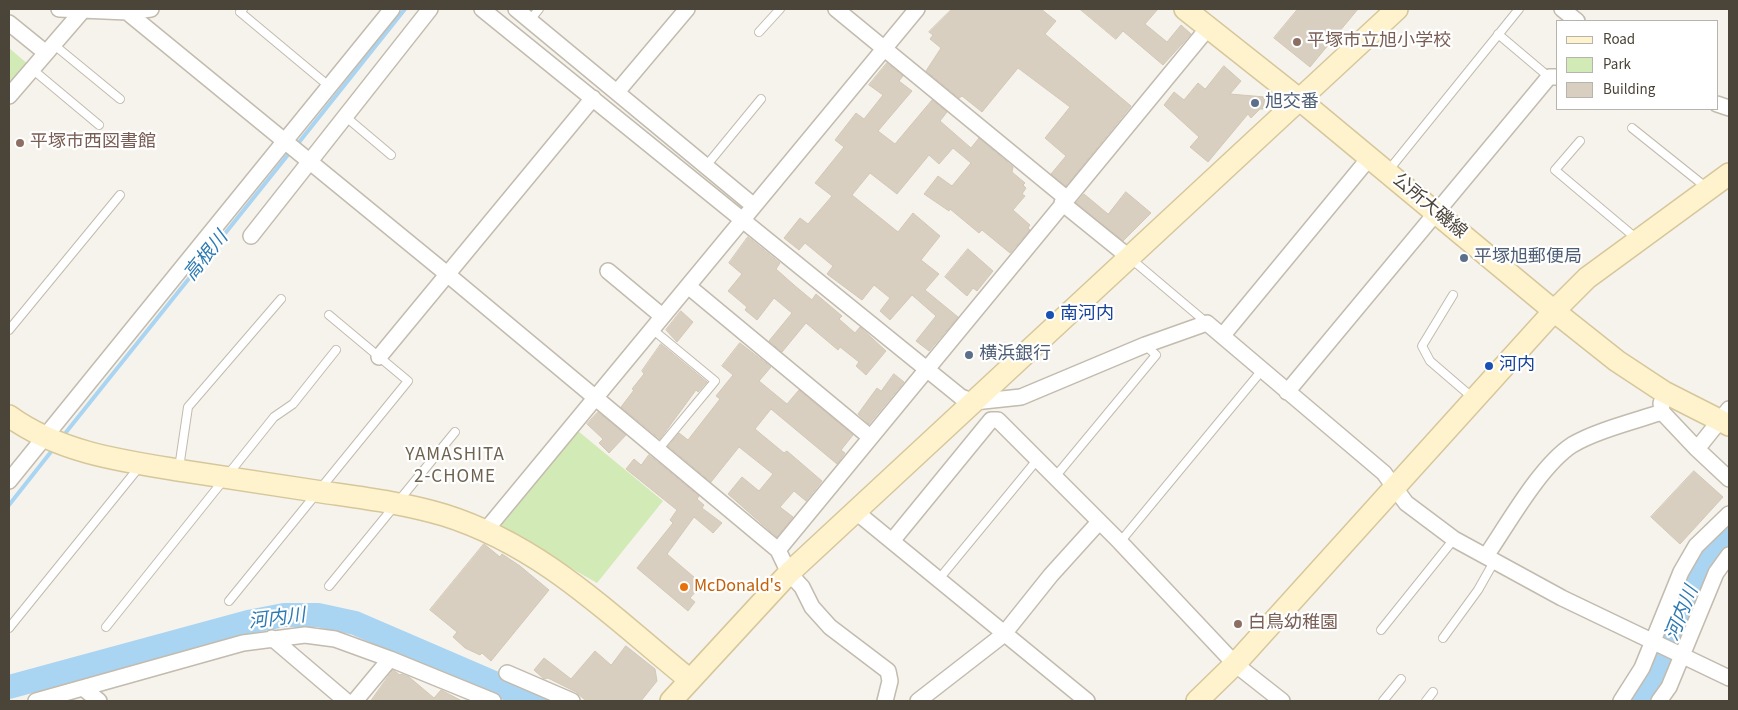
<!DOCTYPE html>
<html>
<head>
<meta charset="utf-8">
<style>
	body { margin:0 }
	#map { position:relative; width:1738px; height:710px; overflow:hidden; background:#f6f3ec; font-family:"Source Sans 3",sans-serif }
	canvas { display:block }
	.frame { position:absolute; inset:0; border:10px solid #4b4439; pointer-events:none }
	.legend { position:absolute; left:1556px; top:20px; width:162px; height:90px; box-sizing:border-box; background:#fff; border:1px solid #b7b4b0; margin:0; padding:6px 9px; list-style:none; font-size:15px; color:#4b4439 }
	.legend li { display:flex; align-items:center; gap:10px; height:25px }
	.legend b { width:25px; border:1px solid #b7b4b0 }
</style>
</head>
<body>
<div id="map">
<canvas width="1738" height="710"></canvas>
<div class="frame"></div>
<ul class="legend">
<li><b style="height:6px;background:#fff3cd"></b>Road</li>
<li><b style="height:14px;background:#d2eab5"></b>Park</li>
<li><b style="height:14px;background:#d8cfc1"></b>Building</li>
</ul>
</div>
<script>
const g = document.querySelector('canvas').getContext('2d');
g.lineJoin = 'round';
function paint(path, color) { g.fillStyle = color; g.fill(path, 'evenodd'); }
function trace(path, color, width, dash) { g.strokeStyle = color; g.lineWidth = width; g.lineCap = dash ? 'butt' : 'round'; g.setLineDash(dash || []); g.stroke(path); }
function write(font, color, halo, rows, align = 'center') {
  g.font = font + ' "Source Sans 3","Noto Sans JP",sans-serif'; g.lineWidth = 4.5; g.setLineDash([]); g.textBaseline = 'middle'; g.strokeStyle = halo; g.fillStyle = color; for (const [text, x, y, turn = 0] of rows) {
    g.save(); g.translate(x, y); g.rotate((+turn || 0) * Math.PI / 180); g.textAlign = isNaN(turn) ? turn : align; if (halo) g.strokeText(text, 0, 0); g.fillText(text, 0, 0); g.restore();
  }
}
paint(new Path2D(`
	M9,48l20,17 -20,24z
	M578,431l85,70 -66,82 -97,-56z`), '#d2eab5');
trace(new Path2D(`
	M296,146l109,-137
	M63,436l228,-285
	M9,505l45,-57`), '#a9d4f2', 4);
trace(new Path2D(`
	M9,687l239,-65 36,-7h34l37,8 181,78
	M1641,701l17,-24 51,-127 20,-21`), '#a9d4f2', 24);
const building = new Path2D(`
	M952,9h89l15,12 -11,13 86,72 -65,80 -15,-12 15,-18 -21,-18 25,-31 -52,-39 -36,44 -20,-16 -3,2 -33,-27 15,-23 -11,-9 3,-4 -4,-3z
	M1080,9h78l-13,15 22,18 14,-17 10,9 -28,31 -40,-34 -7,8z
	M1298,9h60l-48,58 -36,-29z
	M887,63l16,13 -4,5 13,10 -34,40 17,13 37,-44 15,12 -7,9 31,27 8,-10 34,29 -1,5 13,11 -2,2 3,3 -4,6 3,2 -12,14 17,15 -2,3 2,2 -20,23 -28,-23 -3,3 -29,-24 -1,2 -25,-17 14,-18 14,10 19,-23 -18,-15 -14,16 -10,-9 -32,39 -27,-21 -18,22 46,37 15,-19 27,23 -19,24 18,14 -14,16 33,27 -29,34 -13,-10 20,-25 -24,-21 -22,25 -10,-9 10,-13 -16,-13 -12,15 -35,-26 6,-8 -28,-23 -6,7 -15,-12 16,-20 8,6 24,-28 -17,-13 29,-36 -9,-7 21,-27 8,6 19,-24 -14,-10z
	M1224,66l17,15 -11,13 35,3 -2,12h-3l-9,9 -3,-4 -40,48 -18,-15 9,-10 -35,-32 10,-13 10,8 14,-17 7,6z
	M1126,192l25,21 -28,28 -47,-38 8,-9 24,20z
	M748,237l32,26 -4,6 18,16 18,15 4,-6 26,22 -3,3 16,14 5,-6 26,24 -20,24 -10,-9 3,-4 -19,-15 -2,3 -32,-27 -24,29 -13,-11 23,-28 -18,-15 -17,22 -12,-10 2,-3 -19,-16 14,-17 -13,-11z
	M968,249l25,22 -16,20 -4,-3 -6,8 -22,-19z
	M681,311l12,11 -16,20 -11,-12z
	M740,343l31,24 -12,14 28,23 12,-14 54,45 -12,15 4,3 -8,11 -66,-55 -16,20 29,24 3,-2 35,30 -16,20 -12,-10 -14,16 13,10 -16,20 -49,-43 14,-17 17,14 14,-17 -34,-27 -28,35 -43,-36 11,-13 9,7 32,-41 -4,-3 17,-21 -11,-9z
	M661,344l46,38 -9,10 -2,-2 -36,49 -39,-32 13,-17 -2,-1 12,-15 -2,-3z
	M894,374l10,8 -35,42 -11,-10 19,-26 4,3z
	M598,412l28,23 -17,18 -10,-10 4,-4 -16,-15z
	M649,455l50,41 -2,3 7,6 -2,3 20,15 -9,10 -19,-16 -27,37 35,30 -12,14 5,4 -7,9 -51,-43 36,-45 -3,-3 7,-10 -51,-41 8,-10 7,6z
	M1694,471l29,26 -43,47 -29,-27z
	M484,544l16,13 2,-3 18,12 29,24 -58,71 -9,-8 -2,2 -15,-7 -12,-11 4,-5 -27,-22z
	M626,646l29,23 2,12 -16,20h-55l-10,-9 -28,-14 -4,1 -10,-9 10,-12 27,21 24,-28 16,14z
	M393,670l7,5 1,-1 8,3 25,21 7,-8 21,11h-91z`);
paint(building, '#d8cfc1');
trace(building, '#d3c7b4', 1);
const lane = new Path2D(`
	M243,9l-3,3 90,75
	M530,20l9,-11
	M759,32l21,-23
	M1498,34l51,43
	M53,44l67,55
	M32,69l67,56
	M346,117l45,38
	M1632,128l75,60
	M1580,141l-25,29 82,69
	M706,166l55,-67
	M1388,171l131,-162
	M1130,258l77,65
	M1453,295l-31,51 8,15 43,37
	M652,329l63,52 -58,70
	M9,330l111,-135
	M179,468l9,-61 93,-108
	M1055,477l101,-122 -11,-10
	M1120,542l143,-173
	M939,579l98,-119
	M329,586l126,-154
	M229,601l179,-220 -79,-66
	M106,627l168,-210 19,-13 43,-54
	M9,628l131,-162
	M1381,630l73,-91
	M1443,638l35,-48 17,-30
	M1383,701l18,-22
	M1426,701l7,-9`);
const street = new Path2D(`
	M59,9l68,3 24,-3
	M482,9l479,388 13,5 47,-5 124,-52 62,-22 177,150 22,30 48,36 108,59 167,80
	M516,9l238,197
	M836,9l230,189
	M1562,9l15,12
	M127,12l320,262 331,276 11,23 13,14 10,20 18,20 58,44 2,10 -5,20
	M9,23l37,30
	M617,92l70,-83
	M9,96l75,-87
	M1717,104l12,4
	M1062,203l68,55
	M251,236l179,-227
	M608,271l54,45
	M688,286l182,151
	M1223,335l147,-178
	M379,357l214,-259
	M1287,392l262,-315h8
	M1661,403l1,9 35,37
	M1729,409l-32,40 32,30
	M9,481l383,-472
	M855,511l232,190
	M486,530l431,-521
	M892,541l99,-121h7l122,122 115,122 47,37
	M778,550l430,-522
	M1486,556c22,-32 54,-90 86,-111 23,-14 63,-24 90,-33
	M272,638l74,63
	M507,673l65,28
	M83,688l16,13
	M36,701l207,-58 62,-8 30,4 55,20 103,42
	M355,701l35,-42
	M918,701l85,-66 48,-60 48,-53
	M1621,701l21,-33 39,-96 15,-26 33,-32
	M1659,701l10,-14 47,-114 13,-18`);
const secondary = new Path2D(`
	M1185,9l115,91 254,211 63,50 47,31 65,33
	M9,416c51,37 114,45 175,55 46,7 92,14 138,21 41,6 82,11 122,23 99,31 167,101 246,165
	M671,701l118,-128 608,-564
	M1197,701l38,-37 319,-353 33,-33 142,-104`);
trace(lane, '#c2bbae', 10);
trace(street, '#c2bbae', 18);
trace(secondary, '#d6c79b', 24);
trace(lane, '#fff', 8);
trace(street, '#fff', 15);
trace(secondary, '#fff3cd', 21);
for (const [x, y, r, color] of [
	[1297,42,5,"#8d6e63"],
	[1255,103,5,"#5c6f8a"],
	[20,143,5,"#8d6e63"],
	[1464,258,5,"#5c6f8a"],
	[1050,315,5,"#1a4fb4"],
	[969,355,5,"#5c6f8a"],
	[1489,366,5,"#1a4fb4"],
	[684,587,5,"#e8710a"],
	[1238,624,5,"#8d6e63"]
]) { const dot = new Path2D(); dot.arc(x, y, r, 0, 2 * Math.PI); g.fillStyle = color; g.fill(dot); trace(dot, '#fff', 2); }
write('18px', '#785e54', '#fff', [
	["平塚市立旭小学校",1307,42],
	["平塚市西図書館",30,143],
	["白鳥幼稚園",1248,624]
], 'left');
write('18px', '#4e5e75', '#fff', [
	["旭交番",1265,103],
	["平塚旭郵便局",1474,258],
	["横浜銀行",979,355]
], 'left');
write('18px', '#4b4439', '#fff', [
	["公所大磯線",1429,207,40]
]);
write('18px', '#164399', '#fff', [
	["南河内",1060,315],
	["河内",1499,366]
], 'left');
write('18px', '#c56008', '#fff', [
	["McDonald's",694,587]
], 'left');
write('italic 19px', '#2e7ab2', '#fff', [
	["高根川",207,257,-51],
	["河内川",1683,614,-68],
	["河内川",277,620,-7]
]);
g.letterSpacing = '1px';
write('19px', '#6e6250', '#fff', [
	["YAMASHITA",455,456],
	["2-CHOME",455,478]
]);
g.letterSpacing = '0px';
</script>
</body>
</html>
